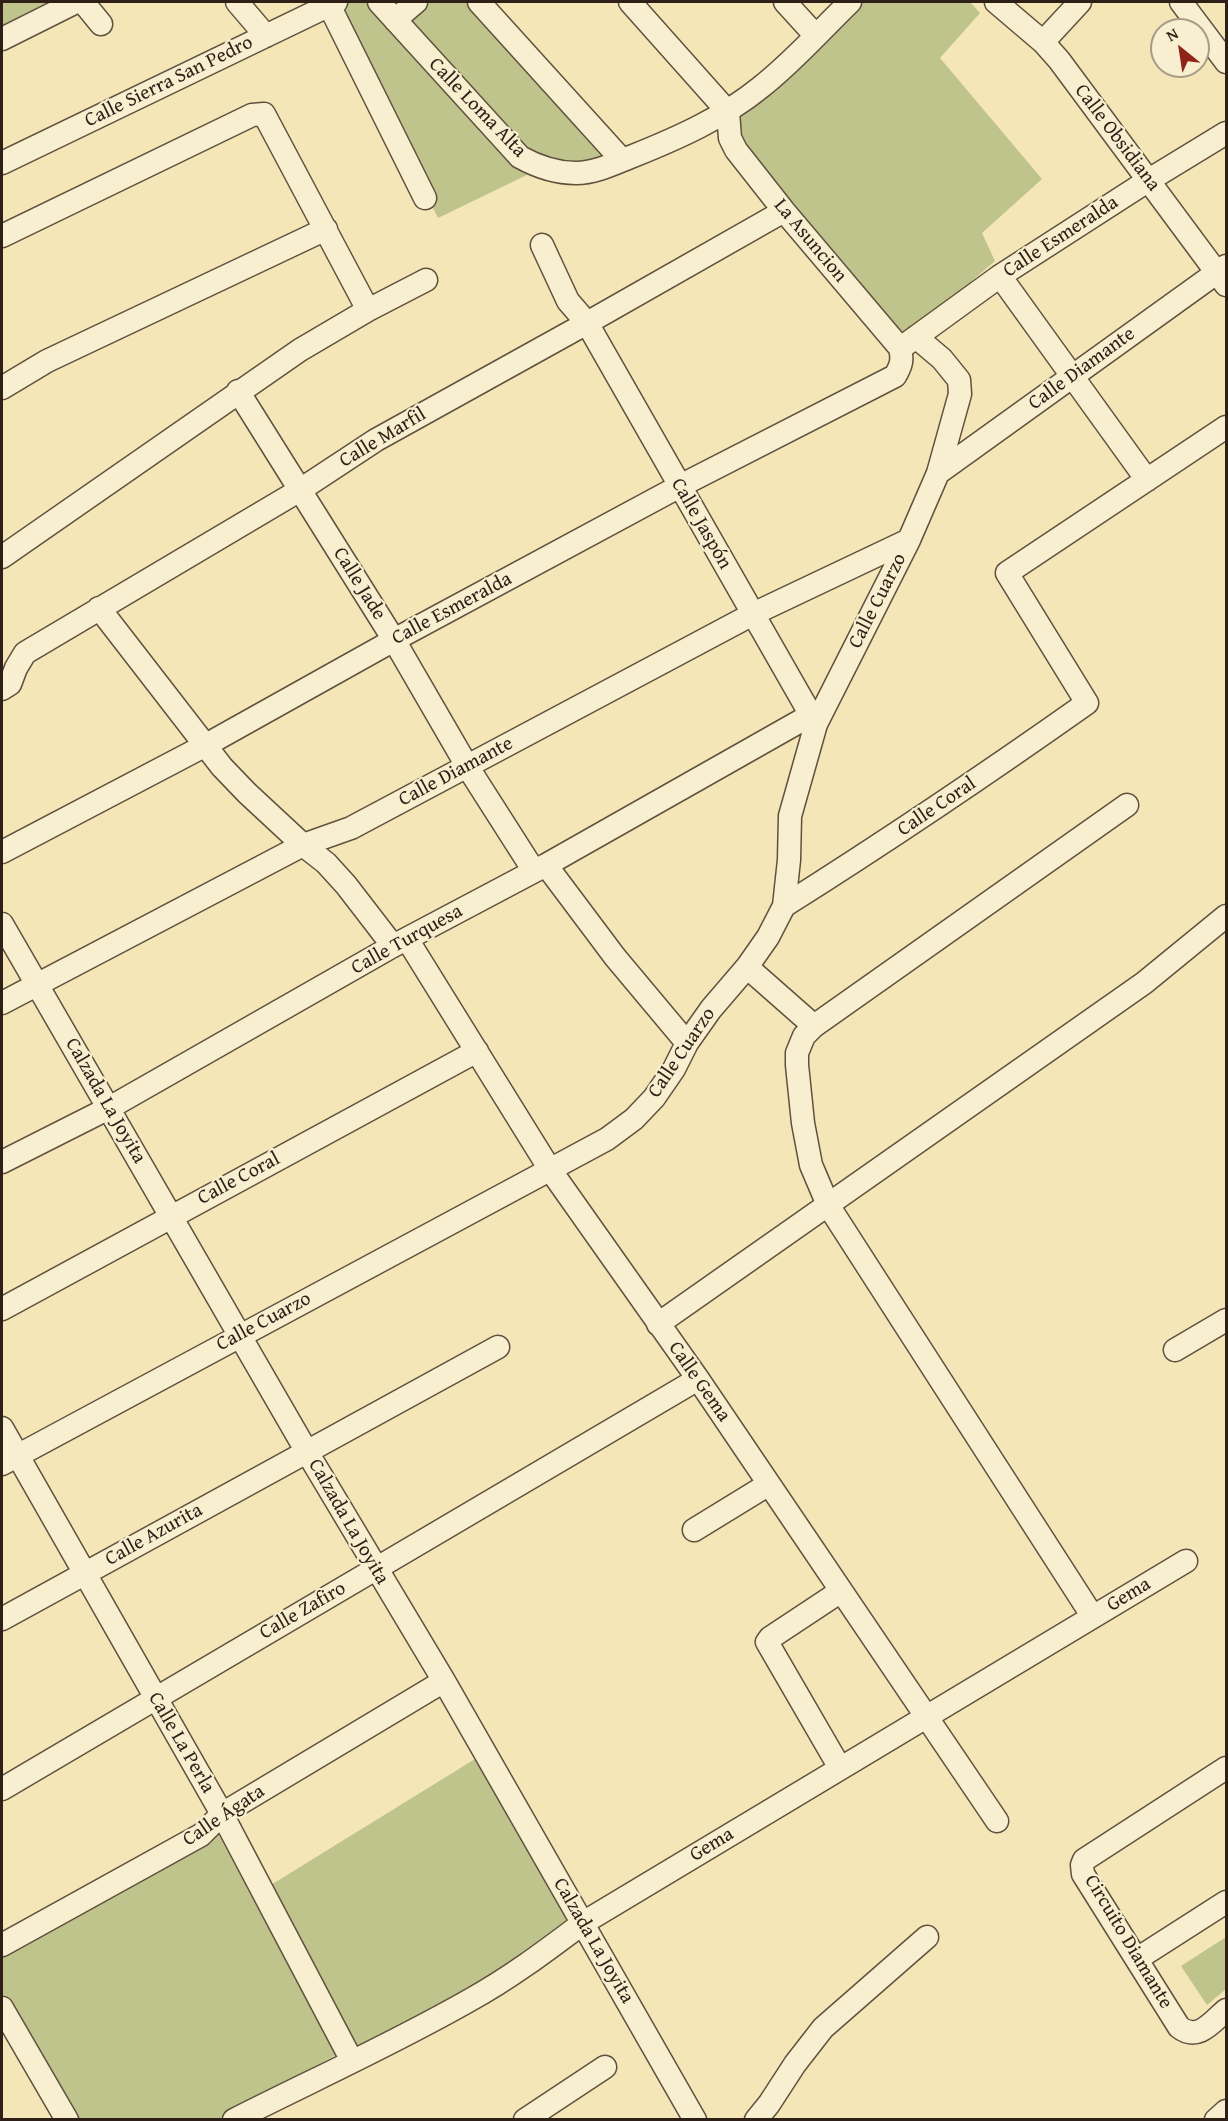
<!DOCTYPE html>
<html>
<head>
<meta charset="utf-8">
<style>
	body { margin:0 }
	#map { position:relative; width:1228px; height:2121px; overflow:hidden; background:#f4e6b7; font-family:"Gentium Book Plus",serif }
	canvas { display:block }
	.frame { position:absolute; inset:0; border:3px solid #2e1f17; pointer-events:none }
	.north { position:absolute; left:1150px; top:18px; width:60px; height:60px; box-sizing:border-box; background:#f8efd0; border:2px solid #a79c86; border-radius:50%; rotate:330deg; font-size:16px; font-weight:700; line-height:24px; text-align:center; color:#2e1f17 }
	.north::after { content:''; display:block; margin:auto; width:21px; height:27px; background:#8f2418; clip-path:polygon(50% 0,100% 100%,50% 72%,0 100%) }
</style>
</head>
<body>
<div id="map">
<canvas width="1228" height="2121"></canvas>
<div class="frame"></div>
<div class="north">N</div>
</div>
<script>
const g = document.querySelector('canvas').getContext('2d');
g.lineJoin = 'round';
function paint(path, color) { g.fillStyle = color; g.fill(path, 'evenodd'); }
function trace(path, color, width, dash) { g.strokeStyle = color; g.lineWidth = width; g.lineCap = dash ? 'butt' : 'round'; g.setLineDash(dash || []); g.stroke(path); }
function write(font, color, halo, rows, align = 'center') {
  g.font = font + ' "Gentium Book Plus",serif'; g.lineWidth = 4.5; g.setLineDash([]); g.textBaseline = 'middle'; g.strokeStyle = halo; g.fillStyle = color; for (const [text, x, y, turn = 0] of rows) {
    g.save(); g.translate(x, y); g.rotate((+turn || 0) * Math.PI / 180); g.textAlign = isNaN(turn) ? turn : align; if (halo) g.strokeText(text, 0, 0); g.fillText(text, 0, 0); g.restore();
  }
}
paint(new Path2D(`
	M2,2h67l-67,34z
	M349,2h26l156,171 -93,45 -102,-209z
	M422,2h49l143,155 -30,9 -61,-13 -123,-133z
	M858,2h112l10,11 -40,45 102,121 -60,54 13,28 -92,79 -165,-200 -2,-27z
	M475,1759l100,162 -107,75 -114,57 -88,-165z
	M216,1830l120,225 -117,64h-147l-70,-120v-47z
	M1226,1937v52l-19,16 -26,-39z`), '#bfc48c');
const minor = new Path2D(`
	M83,2l18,22
	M237,2l29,34
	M379,2l141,155c18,10 36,16 56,16 20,0 39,-10 57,-17 45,-18 90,-38 128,-69 32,-25 60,-57 89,-85
	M479,2l143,158
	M630,2l98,110
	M785,2l31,34
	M996,2l47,40 16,18 167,225
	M1181,2l45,60
	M329,5l96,193
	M395,20l21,-18
	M2,39l74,-37
	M1043,42l37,-40
	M2,163l334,-161
	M2,236l250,-121 12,-1 104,196
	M542,245l26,56 19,22 229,401
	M1000,276l147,204
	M905,345l95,-69 149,-96 77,-47
	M2,388l45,-27 279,-132
	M238,391l156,249 73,126 67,105
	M938,473l288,-207
	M2,557l298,-207 68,-40 58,-30
	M99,608l123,159 25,26 56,52 23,18 20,22 47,61
	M2,689l8,-5 6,-16 9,-15 275,-163 76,-50 211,-117 197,-112
	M2,852l204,-107 188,-105 286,-154 215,-110c6,-10 8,-16 5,-28l-116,-137 -48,-61 -6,-12 -2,-26
	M546,865l69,92 72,86
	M784,906c103,-65 204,-133 303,-203l-80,-130 219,-146
	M2,924l305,528 137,229 251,439
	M407,939l142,229 149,211 299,442
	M747,967l67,59
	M2,1003l301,-158 48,-17 402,-214 156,-74
	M2,1162l107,-54 284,-162 153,-81 265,-150
	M2,1309l475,-258
	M658,1324l486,-341 82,-67
	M1175,1350l51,-30
	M2,1428l220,386 130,247
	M2,1464l605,-325 27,-20 20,-21 20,-29 13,-26 24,-34 36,-42 21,-30 16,-31 5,-46 1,-44 26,-92 93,-184 29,-67 22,-79 -1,-14 -17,-21 -26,-22
	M694,1530l75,-46
	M1093,1617l-265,-412 -17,-40 -8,-42 -6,-58v-12l7,-17 10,-10 313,-221
	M2,1619l496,-272
	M840,1768l-73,-126 3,-4 71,-47
	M1226,1768l-142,92 -2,5 1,9 96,153c19,15 33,-5 47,-17
	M2,1789l696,-410
	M2,1945l199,-110 21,-21 222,-133
	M1137,1959l89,-57
	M2,2008l65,112
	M234,2120c79,-40 159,-76 236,-120 40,-22 77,-50 113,-77l603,-362
	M525,2120l80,-53
	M756,2120l13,-16 26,-40 28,-36 104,-91
	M1216,2120l10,-9`);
trace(minor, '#60513f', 25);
trace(minor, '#f8efd0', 22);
write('20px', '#2e1f17', '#f8efd0', [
	["Calle Sierra San Pedro",169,82,-26],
	["Calle Loma Alta",477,108,46],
	["Calle Obsidiana",1117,138,53],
	["Calle Esmeralda",1061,237,-33],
	["La Asuncion",810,241,50],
	["Calle Diamante",1082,369,-36],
	["Calle Marfil",383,438,-31],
	["Calle Jaspón",701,524,60],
	["Calle Jade",359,584,58],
	["Calle Cuarzo",878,601,-63],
	["Calle Esmeralda",452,609,-28],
	["Calle Diamante",456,772,-28],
	["Calle Coral",937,807,-34],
	["Calle Turquesa",407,940,-29],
	["Calle Cuarzo",682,1053,-56],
	["Calzada La Joyita",105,1101,60],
	["Calle Coral",239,1179,-28],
	["Calle Cuarzo",264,1322,-28],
	["Calle Gema",699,1382,55],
	["Calzada La Joyita",348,1522,60],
	["Calle Azurita",154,1535,-29],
	["Gema",1129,1595,-31],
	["Calle Zafiro",303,1611,-30],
	["Calle La Perla",181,1743,60],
	["Calle Ágata",224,1816,-34],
	["Gema",712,1845,-31],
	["Calzada La Joyita",593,1941,60],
	["Circuito Diamante",1128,1942,59]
]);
</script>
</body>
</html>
